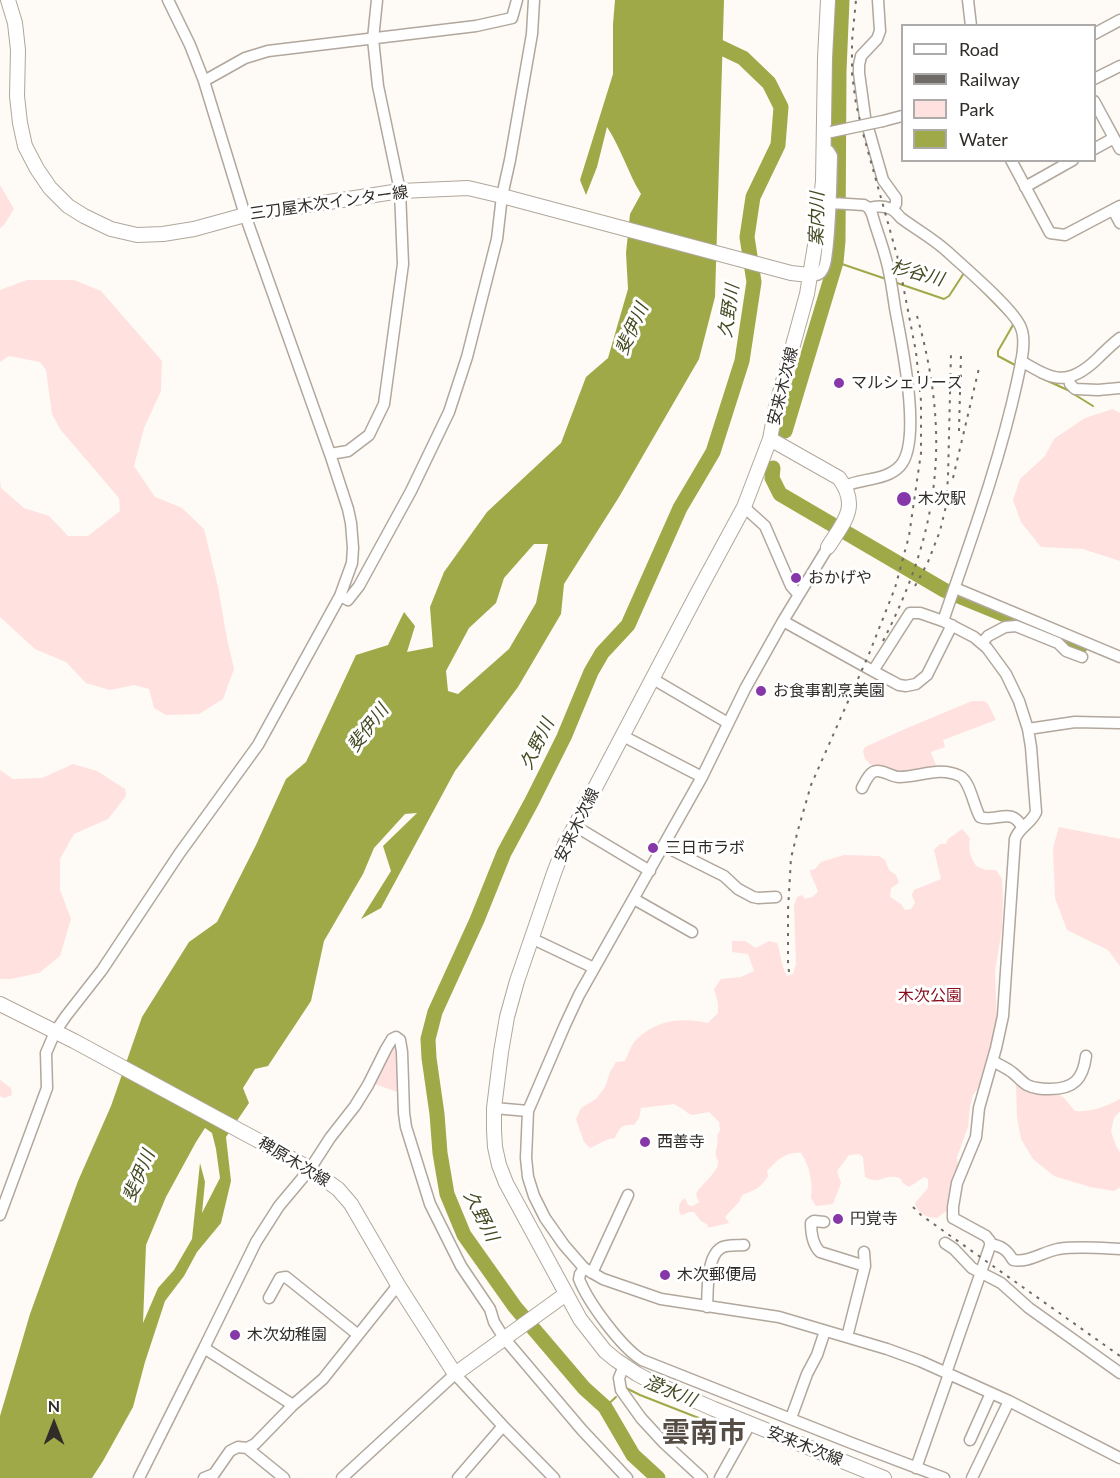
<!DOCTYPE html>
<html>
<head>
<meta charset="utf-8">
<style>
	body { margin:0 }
	#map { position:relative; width:1120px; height:1478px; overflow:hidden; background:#fefaf5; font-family:Lato,sans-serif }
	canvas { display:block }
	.legend { position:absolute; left:901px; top:24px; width:195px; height:138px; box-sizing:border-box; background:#fff; border:2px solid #acaba9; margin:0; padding:8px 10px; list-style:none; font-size:18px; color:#302c28 }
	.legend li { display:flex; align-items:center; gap:12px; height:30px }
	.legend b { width:30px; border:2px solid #acaba9 }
	.north { position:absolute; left:24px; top:1394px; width:60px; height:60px; -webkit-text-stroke:4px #fff; paint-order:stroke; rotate:0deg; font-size:16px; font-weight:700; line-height:24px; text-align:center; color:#302c28 }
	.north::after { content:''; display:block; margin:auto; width:21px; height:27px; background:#302c28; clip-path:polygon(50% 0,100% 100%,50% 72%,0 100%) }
</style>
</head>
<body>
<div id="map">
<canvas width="1120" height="1478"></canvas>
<ul class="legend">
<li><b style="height:8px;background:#fff"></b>Road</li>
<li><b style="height:8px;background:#6f6b67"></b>Railway</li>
<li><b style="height:16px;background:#ffe1df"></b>Park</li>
<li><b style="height:16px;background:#9fa948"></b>Water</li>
</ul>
<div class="north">N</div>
</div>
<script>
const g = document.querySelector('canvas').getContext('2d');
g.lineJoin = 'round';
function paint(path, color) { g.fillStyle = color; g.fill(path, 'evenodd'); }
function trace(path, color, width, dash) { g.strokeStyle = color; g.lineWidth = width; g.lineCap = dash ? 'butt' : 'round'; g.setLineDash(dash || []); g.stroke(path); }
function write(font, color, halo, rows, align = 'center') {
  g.font = font + ' Lato,"Noto Sans JP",sans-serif'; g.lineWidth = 6; g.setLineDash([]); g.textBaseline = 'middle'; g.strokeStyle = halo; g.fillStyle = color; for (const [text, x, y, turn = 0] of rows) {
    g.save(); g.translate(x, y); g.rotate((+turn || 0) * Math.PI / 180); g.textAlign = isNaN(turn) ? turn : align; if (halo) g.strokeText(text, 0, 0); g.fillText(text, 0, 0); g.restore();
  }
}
paint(new Path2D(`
	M0,185l14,24 -10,16 -4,3z
	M27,280h47l27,11 61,70 -1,30 -17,37 -10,38 21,31 27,11 22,21 14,58 9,52 7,30 -11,30 -24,15 -33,1 -12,-7 -5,-19 -15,-4 -24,5 -24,-7 -20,-21 -31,-13 -35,-32v-136l1,7 23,20 25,8 19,20h20l32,-25 -1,-13 -59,-69 -8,-15 -6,-44 -6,-8 -31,-6 -9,6v-72z
	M1113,409l7,4v148l-37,-12 -42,-2 -20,-25 -8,-22 7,-21 25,-23 9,-17 31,-21z
	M972,701h12l4,3 8,16 -53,20 2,7 -14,5 6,16 -43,7 -23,-10 -6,-6 -2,-8 2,-4 40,-18z
	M73,764l24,7 28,18 1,7 -18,23 -34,15 -14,25v31l11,29 -11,37 -21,17 -28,6h-11v-209l13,9 29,-1z
	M1059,827l61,12v127l-12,-16 -41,-20 -12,-32 -2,-50z
	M962,829l8,9c-2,12 0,18 6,28l10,4h10l6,9 1,20 -1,30 -7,42 2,57 -14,54 -10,13 -3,11 -2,21 -11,30 1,8 -8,43 -13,10c-10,-1 -19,-3 -22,-15l13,-15v-9l-4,-2 -15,10 -6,-4 -3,-5c-16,-5 -20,8 -35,-1l-2,-20 -4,-3 -10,1 -12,16 4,12 -8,21 -17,2 -5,-8c2,-14 -1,-32 -10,-45 -15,-2 -24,7 -34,18l1,5c-7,12 -13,14 -26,19l-3,7 -14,15 4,6 -17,4h-4l-1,-3 -6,-3 -7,-9h-5l-7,3 -2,-1c-2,-6 -1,-12 5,-16l3,7 5,1 6,-4 -3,-8c4,-8 21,-21 22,-30 1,-9 -1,0 -2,-9 -1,-7 3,-9 1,-19l3,-6 -1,-8 -10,-10 -16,3 -4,-1 -6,-5 -9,-5 -33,4 -2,10 -5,7c-12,-1 -14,2 -19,13 -12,2 -15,6 -25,10l-6,-6 -8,-23 5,-11 15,-9 9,-12 5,-15 6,-10 9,-1c3,-6 6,-16 11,-21 20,-20 45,-23 72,-17l10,-10v-10l-4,-14 7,-10 20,-2 13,-6 -6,-17 -16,-2v-11h13l11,7 13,-7 8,2c4,11 4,23 10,33l6,-2 3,-10 -2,-58 3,-9 5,-2 3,4 7,-2 6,-5c-2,-9 -7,-13 -8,-22l5,-1 6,-7 23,-7 35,1 6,4 4,10 7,5 3,8 -8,5 -1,9 11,7 4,6 6,-1 4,-6 -3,-8 2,-5 27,-11 -7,-29 6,-6h6l2,-5z
	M394,1046l2,4 4,43 -28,-10 14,-30z
	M0,1080l11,8 1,7 -8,3 -4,-2z
	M1040,1081l24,17 11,13c17,1 30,-4 45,-12v12l-6,7 -3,13 5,15 4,6v35l-6,4 -24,-4 -36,-11 -21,-17 -12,-20 -4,-22 -1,-33z`), '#ffe1df');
paint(new Path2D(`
	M615,0h109l-9,297 -16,62 -80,138 -55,87 -3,30 -43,73 -63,84 -74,137 -20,11 30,-48 -8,-25 34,-33 -12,1 -31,34 -11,26 -39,67 -13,60 -43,65 -13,3 -12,19 6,15 -23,34 5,44 -10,42 -24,29 -13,24 -19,25 -20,61 -12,45 -30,54 -11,17h-92v-62l30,-102 48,-133 33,-75 31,-89 47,-75 28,-20 39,-77 30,-66 20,-17 50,-107 32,-10 16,-33 11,14 -8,26 26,-5 -3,-40 14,-35 43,-60 74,-69 25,-66 22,-19 20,-69 -2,-36 4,-39 11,-20c-13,-21 -20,-46 -34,-67l-10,40 -11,28 -6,-15 33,-106v-50zM534,544h14l-12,59 -27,46 -51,45 -10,-3 -2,-20 23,-43 27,-25 8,-25zM205,1128l7,5 4,16 4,29 -18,35 3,-31 -5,-19 -8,76 -18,31 -16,18 -15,35 3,-78 20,-48 30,-55z`), '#9fa948');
trace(new Path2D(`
	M836,262l50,17
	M973,281l34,35
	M894,282l50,17 5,-3 15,-23
	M1012,322l1,3 -15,26v5l17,9
	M1039,377l33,15
	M1072,393l21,13
	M626,1388l14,7 97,38
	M605,1407l11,-10`), '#9fa948', 2);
trace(new Path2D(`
	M785,431l51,-169 2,-21 1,-170 3,-71
	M773,468l-1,10 8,16 164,96 137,56
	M658,1478l-25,-23 -28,-48 -21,-19 -69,-81 -51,-72 -17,-41 -7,-41 -3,-39 -8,-56 -1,-19 7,-27 42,-92 27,-67 28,-52 32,-64 27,-65 11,-19 26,-28 52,-117 33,-56 29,-91 12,-79 -7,-45 6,-40 25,-52 3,-38 -12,-24 -26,-25 -38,-18`), '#9fa948', 15);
const minor = new Path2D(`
	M878,0l2,31 -3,8 -16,17 -2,9v8l6,44 18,63 13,18v6l-4,5
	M968,0l3,26
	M1094,34l26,-14
	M1094,79l26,-13
	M204,81l41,-23 23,-7 208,-25 36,-8 5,-18
	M1094,101l26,48
	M883,121l19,-5
	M1094,149l20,-11
	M1011,160l39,73 15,2 55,-29
	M1025,187l48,-27
	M831,203l33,2 5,3 3,6c5,18 12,35 16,53 3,13 5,27 7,41 6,33 28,133 5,158 -14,15 -38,12 -55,20
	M869,208c7,-2 16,-2 22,1 5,2 7,6 10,9 16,12 33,21 48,35 16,15 66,57 72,75 6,14 -1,39 -4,54 -18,82 -47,160 -74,239
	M1113,210l7,13
	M809,275c6,0 10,1 13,-4 4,-5 4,-13 5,-19 4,-32 4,-64 5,-96l-3,-5h-5
	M1021,361c31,18 45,27 75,-1 7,-7 15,-15 24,-22
	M1069,378l1,6 5,5 23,1 22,-2
	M330,454l18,-3 21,-16 15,-31 19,-140 -3,-73 -22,-105 -5,-47 4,-39
	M744,507l21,19 26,60 7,8
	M828,547l-45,74 -38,68 -43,88 -123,218 -14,30 -37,86 -2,47 2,19 6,19 11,22 19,27 20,23 19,11 58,20 118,18 108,32 33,12 89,40 111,57
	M955,588l165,69
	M340,596l8,4 11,-14 52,-95 38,-79 18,-55 30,-118 5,-43 8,-36 22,-126 2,-34
	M783,621l90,50 26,14 7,1 10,-2 11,-9 25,-50
	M982,643l6,-7 17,-9 11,-1 42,17 8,8 16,6
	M873,671l37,-58h10l23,8 31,16 13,11 19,26 13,27 9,28 3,18 5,65c-5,12 -17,15 -21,27l-12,177 -7,32 -17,60 -3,29 -19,46 -4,24v11l33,18 4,5v5l-44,127
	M653,679l75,44
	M1028,729l47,-7 45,1
	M623,736l79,41
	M862,788c3,-6 6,-13 11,-16 8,-4 18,5 26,5 21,0 40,-11 61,-1 10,5 14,31 20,41 16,6 31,-11 42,10
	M575,826l75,45
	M664,846l60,30 14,13 15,8 5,1 18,-1
	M634,899l58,33
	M531,938l63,30
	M993,1061c6,4 14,7 20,12 5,4 9,9 14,12 8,4 15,4 23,4 24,0 33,-10 36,-33
	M494,1108l34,3
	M0,1215l47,-127 -1,-35 9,-21 11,-16 36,-46 77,-116 79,-109 82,-149 12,-33 1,-15 -2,-25 -3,-14 -18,-55 -85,-239 -41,-134 -14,-36 -22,-45
	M824,1222l-10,-1 -3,2c0,10 2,22 9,29l45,14
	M945,1243l9,6 18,19 29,15 28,25 91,65
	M990,1244c12,2 17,6 23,16 15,3 30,-8 45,-11 20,-3 42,-1 62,0
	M584,1268l-4,6 -1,5c9,23 42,68 63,81l212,84 90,34
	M592,1273l36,-78
	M269,1298l11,-20 6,-1 71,57
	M707,1307c1,-15 -1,-50 14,-59 6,-4 16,-2 23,-3
	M847,1337l18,-71 -1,-14
	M624,1366l-5,12 2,12 20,28 23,25 38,35
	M293,1405l-89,-57 52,-106 23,-36 31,-37 20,-31 25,-32 13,-21 18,-36 6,-10 4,-2 4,3 2,12 2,61 2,14 24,77 31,62 29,43 4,13 10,16 78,92 45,48
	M791,1418l16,-44 10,-19 8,-24
	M970,1440l21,-47
	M247,1448l8,-4 38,-39 30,-26 75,-94
	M916,1468l33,-94
	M139,1478l65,-130
	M204,1478l10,-4 16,-23 8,-4 9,1 37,30
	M342,1478l113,-104 48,52 51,52
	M458,1478l45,-52
	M720,1478l30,-54
	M972,1478l37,-77`);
const major = new Path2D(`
	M8,0l7,23 3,27 -1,46 3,27 5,23 12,23 13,19 18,18 16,10 27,13 26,6 26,-1 31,-5 51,-14 155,-24 68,-3 34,8 289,77 18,2
	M828,0l-3,58 -2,123 -5,46 -11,67 -31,113 -6,32 -26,68 -46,85 -123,234 -10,18 -11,29 -37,108 -10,36 -6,35 -7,56v22l1,17 4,18 7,18 74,136 25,32 11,9 21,14 13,7 64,28 170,69
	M770,439l69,39c21,28 5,44 -11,69
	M0,1004l74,37 233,126 31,22 13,15 47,81 57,89 111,-80`);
trace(minor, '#b1a79c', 13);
trace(major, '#b1a79c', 16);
trace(minor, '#fff', 10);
trace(major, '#fff', 14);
trace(new Path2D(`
	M959,431l2,-78
	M953,478l26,-110
	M915,586l13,-24 12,-31 6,-25 2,-29 3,-124
	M883,641c57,-111 68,-205 34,-325
	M789,972l-1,-10v-52l3,-52 7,-28 13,-45 58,-131 26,-66 14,-52 12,-83v-52l-5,-49 -18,-93 -34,-122 -8,-33 -4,-30v-33l4,-41
	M913,1207l8,8 199,141`), '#6f6b67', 2, [3, 6]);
const minorBridge = new Path2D(`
	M831,132l52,-11`);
trace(minorBridge, '#b1a79c', 13, []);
trace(minorBridge, '#fff', 10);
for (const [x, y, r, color] of [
	[839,383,6,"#8638a9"],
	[904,499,8,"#8638a9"],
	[796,578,6,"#8638a9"],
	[761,691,6,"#8638a9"],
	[653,848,6,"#8638a9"],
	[645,1142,6,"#8638a9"],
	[838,1219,6,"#8638a9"],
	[665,1275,6,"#8638a9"],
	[235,1335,6,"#8638a9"]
]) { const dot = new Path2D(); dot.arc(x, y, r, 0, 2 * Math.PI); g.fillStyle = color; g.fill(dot); trace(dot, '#fff', 2); }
write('16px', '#302c28', '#fff', [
	["三刀屋木次インター線",329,203,-8],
	["安来木次線",783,386,-76],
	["安来木次線",577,825,-64],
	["稗原木次線",294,1162,31],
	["安来木次線",805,1446,22]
]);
write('16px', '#302c28', '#fff', [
	["マルシェリーズ",851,383],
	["木次駅",918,499],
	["おかげや",808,578],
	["お食事割烹美園",773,691],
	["三日市ラボ",665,848],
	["西善寺",657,1142],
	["円覚寺",850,1219],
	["木次郵便局",677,1275],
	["木次幼稚園",247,1335]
], 'left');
write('16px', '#870d1d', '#fff', [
	["木次公園",930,996]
]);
write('italic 18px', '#454a22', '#fff', [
	["案内川",817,219,-89],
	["杉谷川",917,273,15],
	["久野川",729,311,-82],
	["斐伊川",632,329,-66],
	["斐伊川",368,728,-52],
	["久野川",537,744,-64],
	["斐伊川",139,1176,-67],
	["久野川",481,1216,63],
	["澄水川",670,1391,22]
]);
write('bold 28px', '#564d44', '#fff', [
	["雲南市",704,1433]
]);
</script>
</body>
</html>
